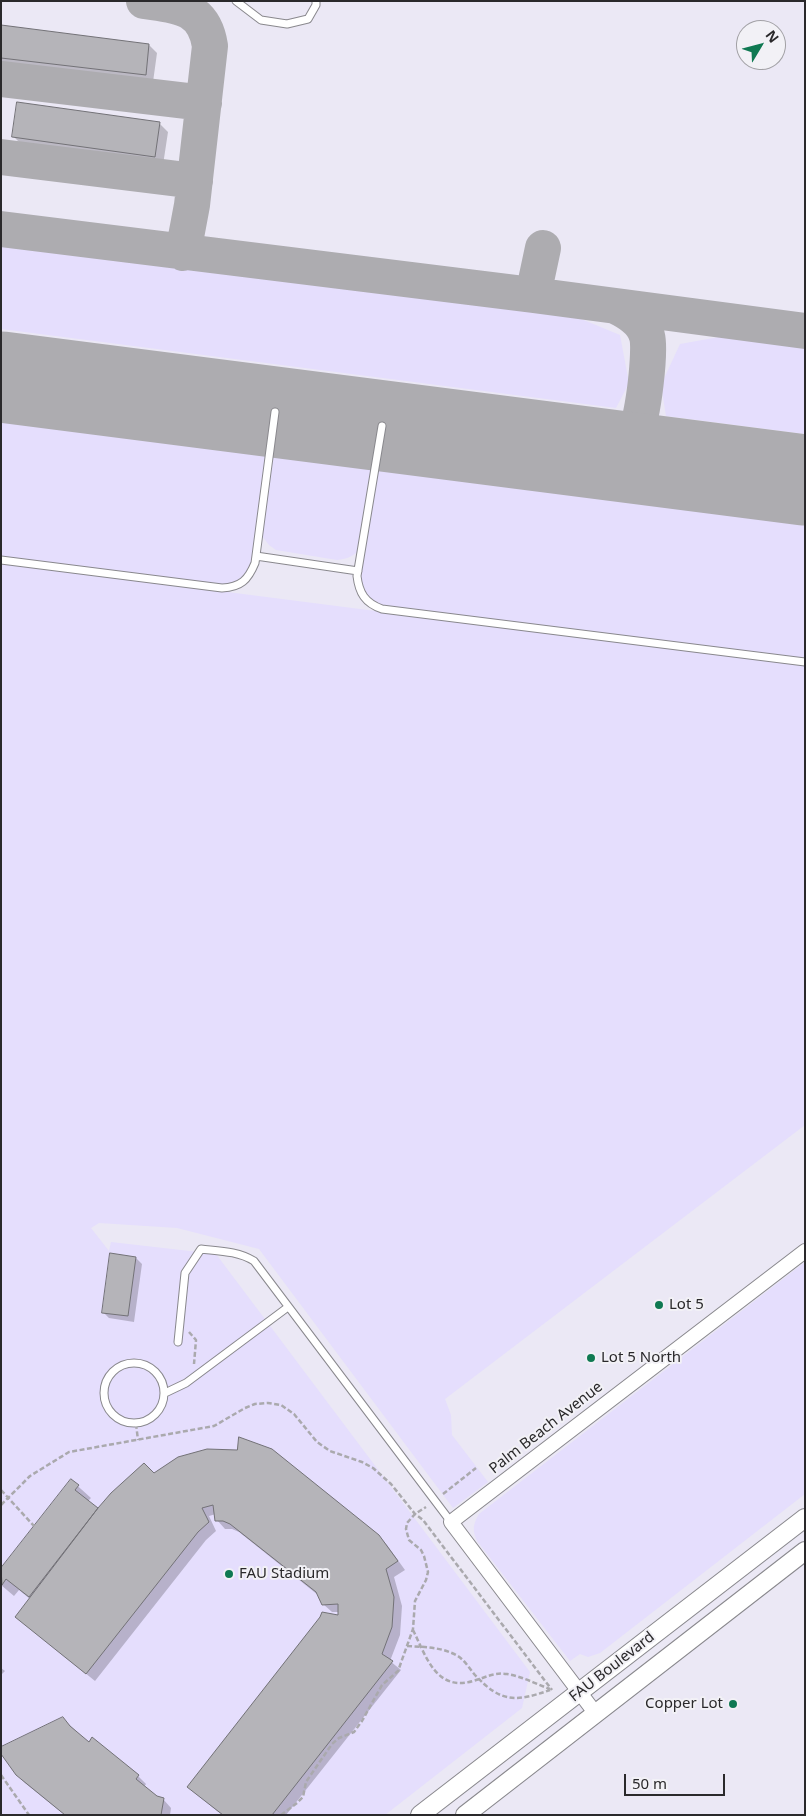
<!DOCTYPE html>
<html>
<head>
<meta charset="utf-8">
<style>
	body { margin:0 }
	#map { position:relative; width:806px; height:1816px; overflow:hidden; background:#f2f1f6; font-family:"Noto Sans",sans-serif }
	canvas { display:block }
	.frame { position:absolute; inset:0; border:2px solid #2a292b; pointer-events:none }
	.north { position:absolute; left:736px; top:20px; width:50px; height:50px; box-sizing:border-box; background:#f2f1f6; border:1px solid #a2a1a5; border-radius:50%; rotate:53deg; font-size:14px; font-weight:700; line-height:20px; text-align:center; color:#2a292b }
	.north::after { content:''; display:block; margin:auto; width:18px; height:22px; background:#0f7952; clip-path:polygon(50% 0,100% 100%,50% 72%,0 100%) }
	.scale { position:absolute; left:624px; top:1774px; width:101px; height:22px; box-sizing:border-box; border:2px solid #2a292b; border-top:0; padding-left:6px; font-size:15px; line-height:18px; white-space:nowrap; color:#2a292b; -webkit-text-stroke:4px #f2f1f6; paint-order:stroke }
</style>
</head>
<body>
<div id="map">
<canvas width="806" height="1816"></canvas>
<div class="frame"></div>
<div class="north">N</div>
<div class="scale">50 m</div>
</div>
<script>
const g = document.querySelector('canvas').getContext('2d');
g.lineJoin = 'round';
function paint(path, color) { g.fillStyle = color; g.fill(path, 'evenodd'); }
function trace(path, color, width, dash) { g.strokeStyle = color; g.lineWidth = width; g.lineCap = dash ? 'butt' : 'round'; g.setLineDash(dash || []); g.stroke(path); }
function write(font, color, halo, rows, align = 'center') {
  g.font = font + ' "Noto Sans",sans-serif'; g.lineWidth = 4; g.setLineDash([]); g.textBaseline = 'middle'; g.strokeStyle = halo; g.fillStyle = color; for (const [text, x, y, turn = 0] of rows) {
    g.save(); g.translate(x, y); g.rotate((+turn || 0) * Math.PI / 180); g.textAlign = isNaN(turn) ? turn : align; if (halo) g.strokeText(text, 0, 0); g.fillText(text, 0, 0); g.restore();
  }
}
paint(new Path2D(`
	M1,1h804v1814h-804zM746,30h30v30h-30z`), '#ebe8f5');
paint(new Path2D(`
	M1,243l210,22 363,51 46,19 9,48 -13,25 -615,-79z
	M719,337l86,7v90l-139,-18 -5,-31 19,-41z
	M1,421l804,103v138l-431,-56 -16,-21 3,-36c-8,7 -13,10 -24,11l-61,-10 -7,-5 -10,-13 -8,40 -20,16 -230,-28z
	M1,563l804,103v459l-360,274 6,16 1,20 36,47 -35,26 -194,-259 -82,-21 -78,-5 -8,5 18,23 2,-9 105,12 314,418 -8,36 -137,107h-384z
	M805,1262v232l-205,159 -12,4 -8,-3 -10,7 -93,-120c-5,-11 -4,-17 2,-27z`), '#e5defd');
paint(new Path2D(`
	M1,27l148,18 8,8 -4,29 -149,-18 -3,-2z
	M159,123l9,9 -5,33 -142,-21 -8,-8z
	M136,1258l6,6 -8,58 -25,-4 -6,-6z
	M154,1475l224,61 9,9 18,25 -11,7 8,29 -2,29 -10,26 11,9 -115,145h-64l-34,-28 151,-170v-5h-7l-9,-8 -5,-9 -79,-63 -7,-3h-7l-8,-9 -1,-6 -7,2 7,15 -10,9 -111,141 -79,-64 14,-18 -11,-9 -5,6 -13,-11v-15l70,-90 20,18 -4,4 11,8z
	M1,1668l4,3 -4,4z
	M63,1719l26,24 49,33 8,8 -2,3 12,10 7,2 8,9 -1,7h-105l-40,-32 -8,-9z`), '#0003');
trace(new Path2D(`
	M144,1c33,5 60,5 66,45l-18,159 -9,48
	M1,79l203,24
	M1,157l194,24
	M1,229l532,66 272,36
	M533,295l10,-47
	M641,417c2,21 11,37 30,46
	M597,454c15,-5 30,-10 39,-24 7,-12 15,-80 11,-94 -4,-15 -19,-24 -32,-30`), '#adacb0', 36);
trace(new Path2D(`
	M1,377l804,103`), '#adacb0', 91);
const building = new Path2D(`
	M1,25l148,19 -3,31 -145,-17z
	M17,102l143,20 -5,35 -143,-20z
	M110,1253l26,4 -8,59 -26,-3z
	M239,1437l33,12 107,86 19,26 -12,8 8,28 -2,30 -10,27 11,7 -121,154h-49l-36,-28 133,-170 2,-5 16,3v-11l-16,1 -6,-13 -86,-68 -7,-3h-8l-2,-16 -11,3 7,14 -11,10 -112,142 -71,-57 83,-109 13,-15 33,-30 10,10 24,-16 29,-8 30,1z
	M71,1479l8,6 -4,5 23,18 -69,89 -23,-18 -4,6 -1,-17z
	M63,1717l7,9 19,16 3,-5 47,38 -3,4 21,17 7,2 -3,17h-96l-49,-40 -15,-21v-7z`);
paint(building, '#b5b4b9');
trace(building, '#737277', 1);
const service = new Path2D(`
	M236,1l25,19 26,4 21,-5 8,-14v-4
	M382,426l-25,150c2,17 8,27 25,33l423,53
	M256,556l102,15
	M1,560l221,28c19,-1 26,-8 33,-25l20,-151
	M178,1342l7,-69 16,-24c18,2 37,2 53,12l197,261
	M104 1393a30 30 0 1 1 60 0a30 30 0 1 1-60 0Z
	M165,1393l21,-10 102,-76`);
const minor = new Path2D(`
	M596,1714l-145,-192 354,-271`);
const tertiary = new Path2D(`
	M420,1815l385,-297
	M465,1815l340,-264`);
trace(service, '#89888d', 9);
trace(minor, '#89888d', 16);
trace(tertiary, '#89888d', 20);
trace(new Path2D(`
	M189,1332l7,8 -2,24
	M136,1424l2,16
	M1,1490l33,36
	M443,1494l33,-26
	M1,1505l29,-29 39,-24 145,-26 31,-18 10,-4 13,-1 13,2 13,9 23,28 13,9 32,11 11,6 18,16 24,30 8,6 129,170
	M413,1630c13,26 23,62 60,51 12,-3 20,-9 34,-7 14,2 29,10 43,15
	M407,1646c17,1 34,1 49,9 8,4 13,13 19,20 26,28 41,27 75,15
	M1,1775l28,40
	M281,1815l16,-12 6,-6 3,-15 4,-6 22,-32 7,-6 15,-6 8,-11 20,-36 16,-14 15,-42 2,-28 11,-21 2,-8 -4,-16 -3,-6 -12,-10 -3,-11 1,-6 8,-9 11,-7`), '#aaa9ad', 2.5, [5, 2.5]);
trace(service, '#fff', 7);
trace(minor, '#fff', 14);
trace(tertiary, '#fff', 18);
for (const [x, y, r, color] of [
	[659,1305,5,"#0f7952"],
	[591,1358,5,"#0f7952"],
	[229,1574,5,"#0f7952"],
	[733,1704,5,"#0f7952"]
]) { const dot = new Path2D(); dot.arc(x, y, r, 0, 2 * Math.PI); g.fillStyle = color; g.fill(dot); trace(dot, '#f2f1f6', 2); }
write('15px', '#2a292b', '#f2f1f6', [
	["Lot 5",669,1305],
	["Lot 5 North",601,1358],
	["FAU Stadium",239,1574],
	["Copper Lot",723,1704,"right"]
], 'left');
write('15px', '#2a292b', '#f2f1f6', [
	["Palm Beach Avenue",546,1428,-38],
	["FAU Boulevard",612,1667,-38]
]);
</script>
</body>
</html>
